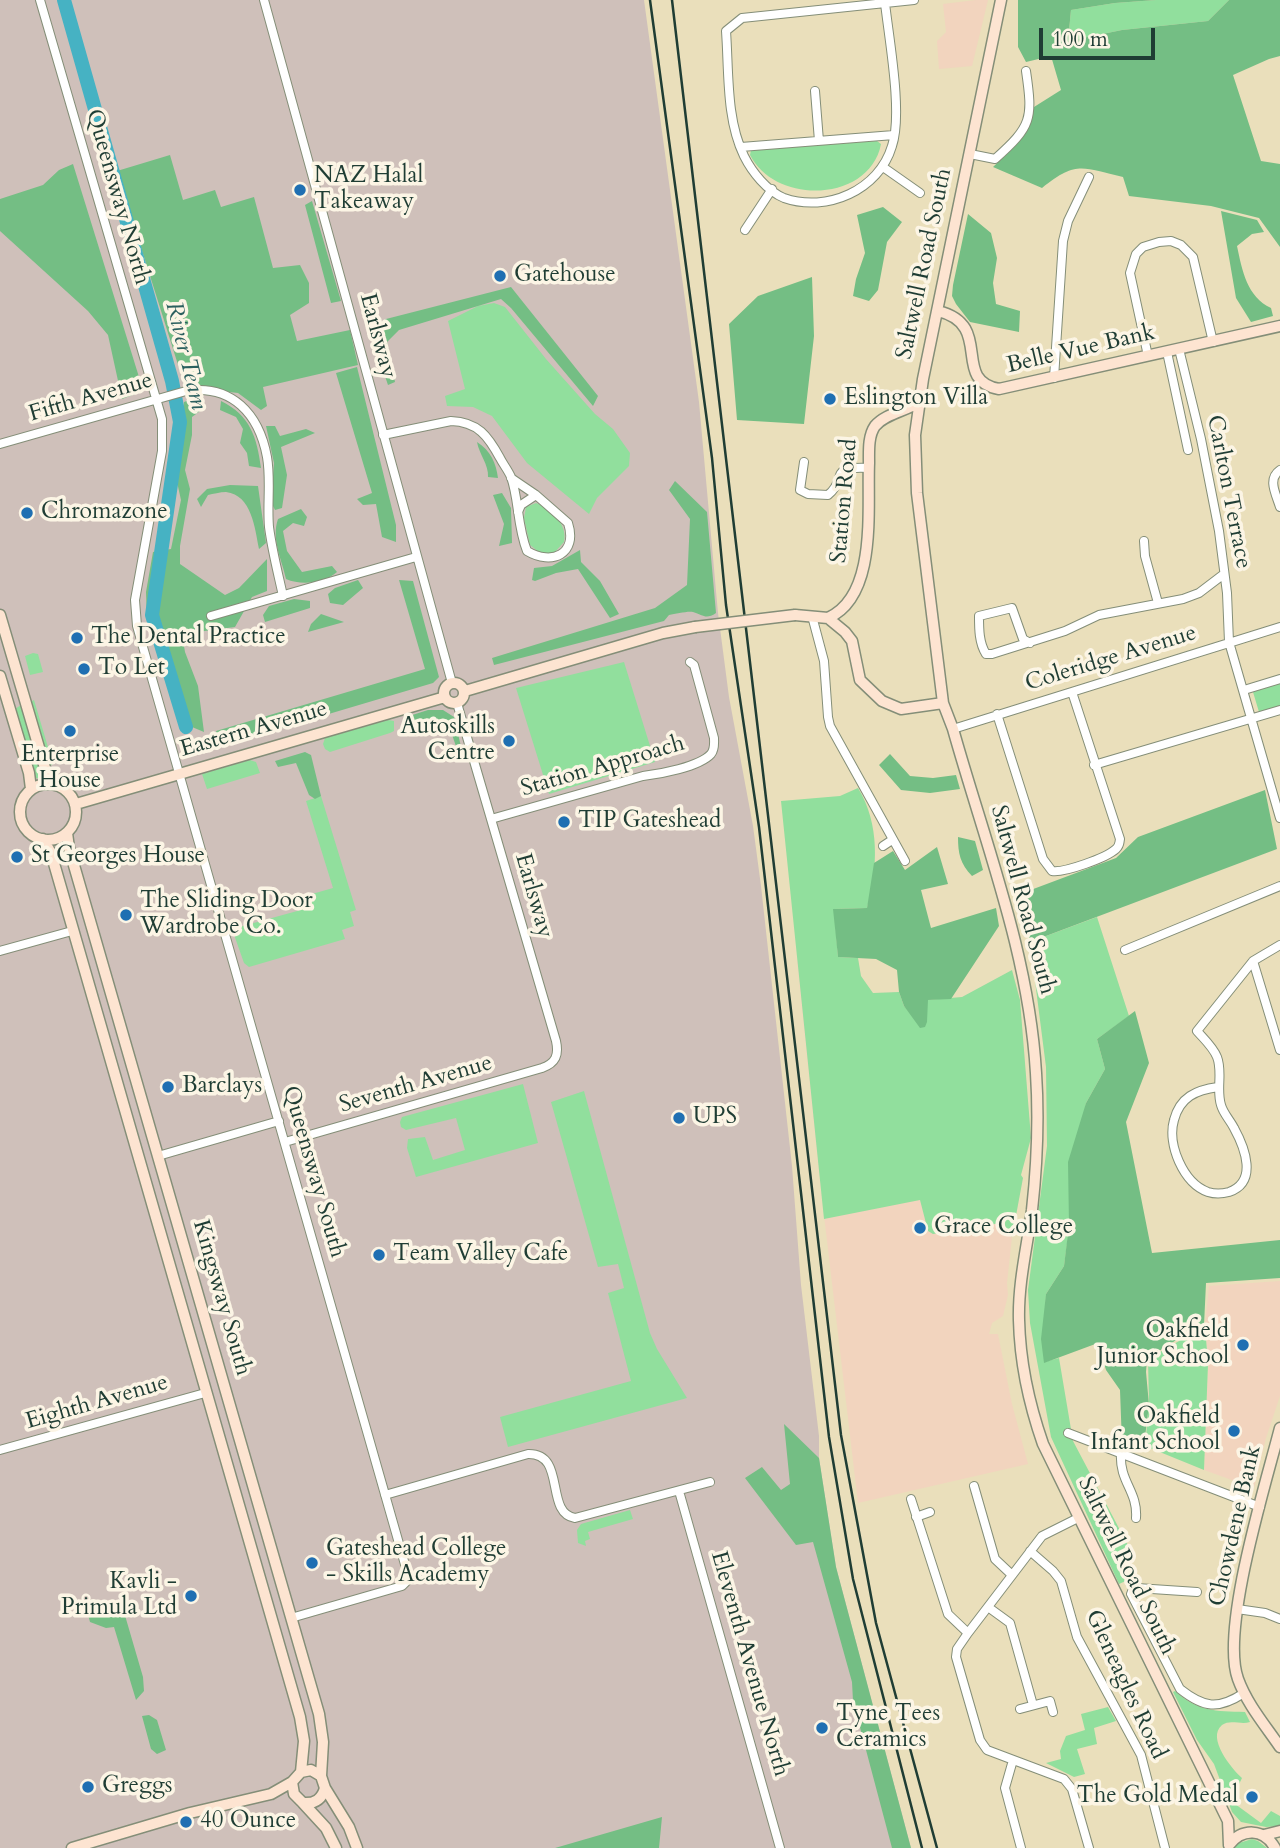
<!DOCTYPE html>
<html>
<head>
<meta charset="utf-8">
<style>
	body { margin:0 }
	#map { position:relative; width:1280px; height:1848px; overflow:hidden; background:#eadfbb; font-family:Cardo,serif }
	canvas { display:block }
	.scale { position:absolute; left:1039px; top:28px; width:116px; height:32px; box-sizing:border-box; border:4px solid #1f3d34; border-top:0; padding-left:9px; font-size:21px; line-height:24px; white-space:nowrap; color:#1f3d34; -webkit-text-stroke:5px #fcf5e5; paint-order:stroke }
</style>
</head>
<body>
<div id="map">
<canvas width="1280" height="1848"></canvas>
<div class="scale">100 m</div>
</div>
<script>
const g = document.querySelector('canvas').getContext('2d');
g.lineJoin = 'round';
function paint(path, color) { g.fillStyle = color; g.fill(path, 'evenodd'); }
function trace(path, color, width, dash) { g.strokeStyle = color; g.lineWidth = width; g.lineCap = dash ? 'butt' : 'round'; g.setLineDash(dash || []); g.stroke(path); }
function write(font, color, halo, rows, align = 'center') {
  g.font = font + ' Cardo,serif'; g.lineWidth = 7; g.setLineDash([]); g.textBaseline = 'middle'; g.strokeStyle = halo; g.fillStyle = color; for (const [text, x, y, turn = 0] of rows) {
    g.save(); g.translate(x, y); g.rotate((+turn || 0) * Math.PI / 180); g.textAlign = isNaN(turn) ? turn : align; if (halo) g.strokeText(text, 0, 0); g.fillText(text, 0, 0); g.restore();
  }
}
paint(new Path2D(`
	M976,0h12l-16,66 -33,3 -2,-28 9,-9 -3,-28z
	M838,957l20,1 3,18 12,17 26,-1 5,14 58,-9 50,-27 8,30 11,138 -10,37 2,3 -11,59 -5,46 1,12 -5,21 -11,7 -3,11h9l14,70 16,60 -170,39 -39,-330 -22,-212z
	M1280,1281v115l-14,42 -12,50 -50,-18 4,-106 -3,-38 4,-40z`), '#f2d4be');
paint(new Path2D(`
	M0,0h644l55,402 19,211 11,84 24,129 8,60 31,280 9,119 18,151v22l17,109 75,281h-911z`), '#cfc0ba');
paint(new Path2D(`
	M1156,0h73l-21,21 -86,9 -54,11 3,-31 44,-7z
	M877,141l4,3c-11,58 -105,62 -131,11l1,-5z
	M494,303l11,4 41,52 49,55 18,15 17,24 -1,13 -32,32 -8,16 -62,-51 -35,-47 -19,-9 -26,-1 -2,-10 20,-7 -17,-68 30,-15z
	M536,503c16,6 32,22 28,39l-10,11h-14l-10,-8 -6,-27 2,-11z
	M33,653l5,1 5,18 -13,3 -5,-19z
	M624,662l31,100 -106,32 -33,-106z
	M1280,683v23l-21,6 -6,-20z
	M34,700l19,64 -4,2 -19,-64z
	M21,705l20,69 -2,5 -5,-2 -18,-63 -1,-5z
	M388,720l6,1v10l-4,2 -60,19 -5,-3 -2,-5 2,-6z
	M250,760l6,2 4,11 -53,16 -5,-15z
	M858,788c22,36 20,80 9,120l-33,1 4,48 20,1 3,18 12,17 26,-1 5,14 13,15 10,1v-22l35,-3 50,-27 8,30 11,138 -10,37 2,3 -11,59 -11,-14 -68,11 -5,-3 -8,-31 -96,19 -43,-418 59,-5z
	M321,796l35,114 -6,2 4,14 -12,4 3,9 -96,28 -5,-4 -12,-34 76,-21 -3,-12 28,-8 -27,-87z
	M1097,917l32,99 -32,23 8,30 -19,34 -22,163 -18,28 -2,68 15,-4 14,83 58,110 -14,8 13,20 -11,5 -68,-147 -21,-114 -2,-33 19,-144 -1,-79 -16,-125z
	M523,1084l15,59 -122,34 -9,-29 1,-9 17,-2 8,23 32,-10 -9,-32 -50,12 -5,-3 -1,-5 2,-5z
	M584,1091l66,242 7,16 30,49 -179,49 -8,-30 131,-36 -23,-88 16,-5 -6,-24 -20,3 -47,-165z
	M1205,1326l3,38 -4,106 -59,-24 4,-42 -1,-45z
	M630,1510l3,9 -45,13 2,7 -5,2 1,5 -8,-3 -1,-13 4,-6z
	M1175,1691c24,21 40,20 70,21l5,10c-9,3 -20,-3 -28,3 -16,13 10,44 20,53l-11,23 30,22 10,-12 9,5v10l-14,1 -25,-5 -9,-10 -18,-48 -17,-24 -24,-48z
	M1108,1707l8,14 -22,7 3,16 -20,5 8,25 -11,3 -28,-14 15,-4 -1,-8 6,-15 19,-6 -4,-16z
	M1252,1839l6,2 9,7h-33l5,-5z`), '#91df9d');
paint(new Path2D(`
	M1018,0h138l-41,3 -44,7 -3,31 54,-11 86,-9 21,-21h51v56l-11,3 -36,16 28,86 19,3v83l-21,-29 -48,-12 -82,-10 -6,-19c-41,-9 -46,-17 -81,11l-49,-21 19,-18 15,-21 7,-21 27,-17 -10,-34 -25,6 -8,-15z
	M170,155l13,45 32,-10 6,17 33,-10 19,71 27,-3 9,18v20l-19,12 7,26 53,-11 8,35 -95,22 4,19 -6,4 -23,-17 -53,-6 -68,-216z
	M73,164l66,213 -4,17 -13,5 -14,-64 -20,-24 -88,-80v-32l43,-14 16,-15z
	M312,201l29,100 -10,2 -26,-98z
	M883,207l19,15 -15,20 -9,48 -9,11 -16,-5 3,-17 9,-26 -8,-38z
	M1221,211l36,9 7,12 -12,2 -15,12c5,24 10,51 34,62l2,8 -22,6 -15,-24z
	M968,214l23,19 6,25 -4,25 3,21 24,7 -1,21 -49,-10 -14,-18 -4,-8 1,-11z
	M812,277l2,59 -10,88 -67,-4 -8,-96 29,-28z
	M511,287l87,109 -5,10 -82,-98 -10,-9 -102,31 -12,12 8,40 -7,3 -17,-50 4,-9 11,-7z
	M357,367l39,158v17l-14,-5 -6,-33 -13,1 -6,-6 15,-6 -36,-120z
	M195,398l6,4 -1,9 -8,6v18l-7,35 5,19 -10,57v18l45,31 14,-7 28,-29v32l-15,6 -17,30 -53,7 3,18 13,34 6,46 -12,-5 -20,-29 -25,-76 -1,-30 7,-40 18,-3 10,-49 -4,-18 7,-80z
	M221,401c29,14 36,36 40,67l-12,-2 -2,-13 -7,-10 3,-14 -7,-12 -16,-7z
	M266,426h9l5,10 26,-7 9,4 -34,14 6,28 -5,33 -7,2 -4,-8 3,-39z
	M477,442c14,9 19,21 21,36l-10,-1c1,-12 -9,-23 -11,-35z
	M675,481l32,31 9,101c-10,7 -13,2 -23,-1 -6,-1 -17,2 -24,3l-5,6 -170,44 -2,-7 163,-50 32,-23 3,-66 -21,-29z
	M230,485l28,1 8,57 -7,6c-4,-20 -7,-54 -33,-57 -6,0 -13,2 -18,3l-7,12 -4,-8 10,-10z
	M502,493l9,15 1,35 -13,3 5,-22 -11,-29z
	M301,509l6,8 -3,9 -11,-3 -10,8 4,20 15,21 30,-6 5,6c-13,11 -35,14 -51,7 -4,-19 -15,-40 -8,-60z
	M580,550l1,12 19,19 19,33 -9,4 -32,-49 -22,4 -21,8 -3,-1 2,-12 18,-2z
	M358,580l5,8 -20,17 -13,-2 -2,-9 7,-6z
	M399,580l14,1 26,96 -6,6 -212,63 -5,-15 209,-62z
	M294,599l16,2v7l-45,14 -2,-7 6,-9z
	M321,614l23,8 -36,10 3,-8z
	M428,710h15l11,7 9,38 -3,3 -13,-38 -3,-1 -37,9 -3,-3 2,-8z
	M305,752l6,3 10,41 -6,3 -6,-4 -13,-32 -18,4 -3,-6z
	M890,754l20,22 23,2 23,-3 4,14 -30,4 -29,-3 -22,-25z
	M1265,790l12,59 -247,93 -10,-48 96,-36 22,-21z
	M958,837l17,4 8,29 -11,6c-12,-12 -14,-23 -14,-39z
	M937,847l11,37 -27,6 10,38 65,-20 3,18 -48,73 -23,1 -1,22 -2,5 -5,1 -16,-22 -5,-14 -2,-22 -21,-11 -38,-2 -5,-48 34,-1 7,-45 19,-12 12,19z
	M1135,1011l14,52 -23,59 26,131 128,-13v38l-74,5 -2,42c-20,8 -38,23 -57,33l-1,14 3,33 -5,40 -22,-1 -2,-54 -14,-20 -8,-27 -54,20 -3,-24 5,-45 18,-28 5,-41 -1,-63 18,-59 19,-34 -8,-30z
	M784,1424l35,34 17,109 75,281h-19l-39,-147 -1,-19 -39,-140 -17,3 -51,-67 17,-11 19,23 9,-6z
	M113,1603l11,9 19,65 1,14 -8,9 -22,-73 -8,1 -16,-6 -3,-11 8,-4z
	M149,1715l8,5 9,30 -9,4 -6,-5 -9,-33z
	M662,1817l-3,31h-104z`), '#74be84');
trace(new Path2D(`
	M64,0l108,381 8,41 -28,193 34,112`), '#46b2c3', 14);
const street = new Path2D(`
	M40,0l122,419v32l-27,149 2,26 271,949 -1,6 -5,5 -111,32
	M264,0l188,683
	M885,3c4,36 18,111 7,143 -13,44 -65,67 -108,52 -17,-7 -32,-26 -40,-42 -18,-37 -15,-84 -18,-125l16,-13 172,-18
	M815,91l4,50
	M741,147l153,-12
	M970,154l25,5c37,-33 38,-40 31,-88
	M883,167l37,26
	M745,230l27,-41
	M1179,349l22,90 18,92 8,62 2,49 51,176
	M1167,352l21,98
	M1148,356l-18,-83 6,-19 7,-7 16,-5 12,-1 10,4 12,12 20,85
	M1054,378l9,-137 5,-20 21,-44
	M383,435l68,-14c27,1 37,15 49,37 3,6 8,12 11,19 8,22 6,49 16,74 25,15 51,3 41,-28l-32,-28 -25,-17
	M0,444l186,-53c46,-7 73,23 81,66 4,23 0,47 2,70 3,23 9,46 14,69
	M804,462l-4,28 8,4 20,1c21,-17 -2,-29 41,-27
	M1280,470c-13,9 -4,24 0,37
	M518,512l3,-7 15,-10
	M1144,541l1,15 13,47
	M211,616l205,-59
	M812,616l12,45 4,56 2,9 75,135
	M1030,643l-7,-4 -11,-31 -33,8c0,13 0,27 7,38h6l73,-23 34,-16 84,-16 16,-6 25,-19
	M1244,690l36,-11
	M997,714l46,145 9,12c12,2 54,-13 64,-22 4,-4 3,-5 4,-10l-48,-147
	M953,729l327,-102
	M1094,765l186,-55
	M491,819l152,-43c17,-2 56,-9 68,-22 4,-5 3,-11 3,-16l-20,-73 -4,-3
	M883,846l9,-6
	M1125,950l155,-64
	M0,951l72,-20
	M1253,961l27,89
	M1218,1087c-22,3 -38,10 -44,33 -7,24 9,63 34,72 6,2 14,2 21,0 29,-10 16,-44 5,-64 -4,-8 -11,-15 -13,-23 -5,-16 2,-33 -4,-48 -4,-10 -13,-18 -20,-26l56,-70 27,-16
	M285,1142l257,-74c14,-5 17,-13 14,-27l-99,-338
	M158,1156l121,-35
	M1068,1433l192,74
	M0,1450l205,-57
	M1121,1453c-2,29 17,38 15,65
	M974,1486l21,73 17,16
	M679,1491l101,357
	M385,1495l143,-41c39,-1 16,59 47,64l135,-36
	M911,1499l37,115 20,19
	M916,1517l14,-5
	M1078,1518l-36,18 -74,97 -11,16 -1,8 24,83 7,10 77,29 8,10 17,59
	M1030,1551l23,20 8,10 16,56 64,118 24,93
	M1197,1592l-60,-4 -4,1 -2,5 49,95c24,19 38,21 64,4
	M988,1607l22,16 23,82
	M1237,1609l28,4 15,6
	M1020,1709l30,-8 3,11
	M1013,1760l-8,28 16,60`);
const secondary = new Path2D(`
	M1001,0l-78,379 -8,56 2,58 26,210 10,26c32,114 76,225 83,344 3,45 1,92 -4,137 -5,37 -14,73 -13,110 1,43 10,84 24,124l185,377 1,24
	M938,311c57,14 12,69 61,78l281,-63
	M0,615l45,153 8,16
	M795,615l33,3 17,14 7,9 8,39 22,21 19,8 42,-6
	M828,618c50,-22 39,-110 41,-155 0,-12 -1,-27 6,-37 10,-12 30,-15 43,-23
	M0,676l29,97 2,16
	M444 693a10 10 0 1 1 20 0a10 10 0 1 1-20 0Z
	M465,691l198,-58 32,-6
	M20 812a28 28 0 1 1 56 0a28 28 0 1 1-56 0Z
	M76,804l369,-107
	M67,833l2,15 250,866 4,28 -2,34 4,12 24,39 8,21
	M43,839l8,14 249,864 4,24 -3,31
	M1280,1428c-14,55 -60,202 -42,251 9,25 27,46 42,68
	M321,1776l-10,-6 -10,2 -9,10 2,12 9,9c12,1 19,-4 22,-15
	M303,1803l23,25 10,20
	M1264,1835l16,-4
	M1229,1845c13,-17 35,-17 46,3
	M72,1848l118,-35 81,-19 21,-12`);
trace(street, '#848e78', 10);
trace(secondary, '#848e78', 13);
trace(street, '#fff', 8);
trace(secondary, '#fde4d1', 10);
trace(new Path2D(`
	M650,0l62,458 14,147 33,222 70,610 24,142 69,269
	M672,0l169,1435 35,188 61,225`), '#1f3d34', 2.5);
const secondaryBridge = new Path2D(`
	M695,627l100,-12`);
trace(secondaryBridge, '#848e78', 13, []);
trace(secondaryBridge, '#fde4d1', 10);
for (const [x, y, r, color] of [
	[300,190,7,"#1f6fb2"],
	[500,276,7,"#1f6fb2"],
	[830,399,7,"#1f6fb2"],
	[27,513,7,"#1f6fb2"],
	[77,638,7,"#1f6fb2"],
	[84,669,7,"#1f6fb2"],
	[70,731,7,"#1f6fb2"],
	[509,741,7,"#1f6fb2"],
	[564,822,7,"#1f6fb2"],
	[17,857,7,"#1f6fb2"],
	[126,915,7,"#1f6fb2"],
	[168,1087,7,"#1f6fb2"],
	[679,1118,7,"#1f6fb2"],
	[920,1228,7,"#1f6fb2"],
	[379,1255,7,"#1f6fb2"],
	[1243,1345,7,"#1f6fb2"],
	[1234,1431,7,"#1f6fb2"],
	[312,1563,7,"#1f6fb2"],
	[191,1596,7,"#1f6fb2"],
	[822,1728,7,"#1f6fb2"],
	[88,1787,7,"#1f6fb2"],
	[1252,1797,7,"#1f6fb2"],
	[186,1822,7,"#1f6fb2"]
]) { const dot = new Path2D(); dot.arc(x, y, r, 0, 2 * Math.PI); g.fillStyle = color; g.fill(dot); trace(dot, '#fcf5e5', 2.5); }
write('23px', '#1f3d34', '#fcf5e5', [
	["NAZ Halal",314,177],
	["Takeaway",314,203],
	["Gatehouse",514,276],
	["Eslington Villa",844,399],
	["Chromazone",41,513],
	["The Dental Practice",91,638],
	["To Let",98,669],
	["Autoskills",495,728,"right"],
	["Centre",495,754,"right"],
	["Enterprise",70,756,"center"],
	["House",70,782,"center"],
	["TIP Gateshead",578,822],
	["St Georges House",31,857],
	["The Sliding Door",140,902],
	["Wardrobe Co.",140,928],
	["Barclays",182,1087],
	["UPS",693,1118],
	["Grace College",934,1228],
	["Team Valley Cafe",393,1255],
	["Oakfield",1229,1332,"right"],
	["Junior School",1229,1358,"right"],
	["Oakfield",1220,1418,"right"],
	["Infant School",1220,1444,"right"],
	["Gateshead College",326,1550],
	["- Skills Academy",326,1576],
	["Kavli -",177,1583,"right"],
	["Primula Ltd",177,1609,"right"],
	["Tyne Tees",836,1715],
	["Ceramics",836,1741],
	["Greggs",102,1787],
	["The Gold Medal",1238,1797,"right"],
	["40 Ounce",200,1822]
], 'left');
write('23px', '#1f3d34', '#fcf5e5', [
	["Queensway North",117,197,74],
	["Saltwell Road South",925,264,-78],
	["Earlsway",377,336,75],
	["Belle Vue Bank",1081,350,-13],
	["Fifth Avenue",91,398,-16],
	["Carlton Terrace",1228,492,79],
	["Station Road",845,501,-85],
	["Coleridge Avenue",1111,659,-17],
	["Eastern Avenue",254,730,-16],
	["Station Approach",603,767,-16],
	["Earlsway",533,896,74],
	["Saltwell Road South",1022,900,75],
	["Seventh Avenue",416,1085,-16],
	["Queensway South",313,1172,74],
	["Kingsway South",221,1298,74],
	["Eighth Avenue",97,1403,-16],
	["Chowdene Bank",1236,1526,-77],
	["Saltwell Road South",1126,1566,64],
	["Eleventh Avenue North",749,1664,74],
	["Gleneagles Road",1125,1685,65]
]);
write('italic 24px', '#2b605f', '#fcf5e5', [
	["River Team",185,356,76]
]);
</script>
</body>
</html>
